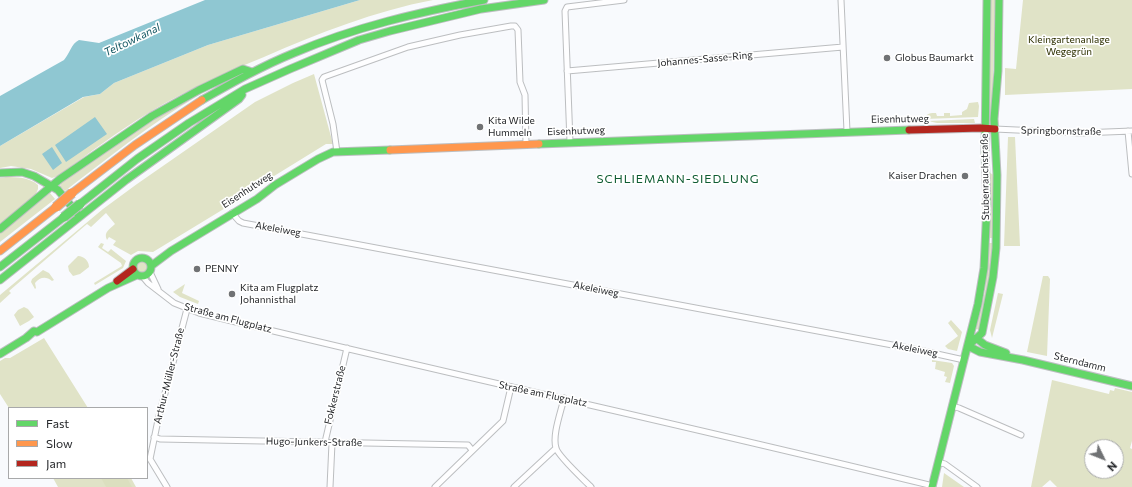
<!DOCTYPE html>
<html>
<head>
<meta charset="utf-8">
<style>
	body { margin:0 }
	#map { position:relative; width:1132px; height:487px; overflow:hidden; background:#f8fafd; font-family:Commissioner,sans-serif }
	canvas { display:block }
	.legend { position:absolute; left:8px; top:407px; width:140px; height:72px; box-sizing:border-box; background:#fff; border:1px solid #a8a9aa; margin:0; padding:5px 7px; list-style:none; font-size:12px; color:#26282b }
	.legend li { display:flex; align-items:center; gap:8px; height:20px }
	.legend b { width:20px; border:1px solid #a8a9aa }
	.north { position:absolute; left:1084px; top:439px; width:40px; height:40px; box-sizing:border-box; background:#fff; border:1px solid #a8a9aa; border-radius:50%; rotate:133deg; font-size:11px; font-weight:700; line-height:16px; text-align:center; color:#26282b }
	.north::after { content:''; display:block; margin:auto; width:14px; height:18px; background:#707274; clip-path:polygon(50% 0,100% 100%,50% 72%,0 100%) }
</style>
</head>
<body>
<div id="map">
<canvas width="1132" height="487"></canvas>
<ul class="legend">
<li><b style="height:5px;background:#63d668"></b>Fast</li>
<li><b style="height:5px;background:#ff974d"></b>Slow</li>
<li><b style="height:5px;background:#b3261e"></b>Jam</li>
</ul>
<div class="north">N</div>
</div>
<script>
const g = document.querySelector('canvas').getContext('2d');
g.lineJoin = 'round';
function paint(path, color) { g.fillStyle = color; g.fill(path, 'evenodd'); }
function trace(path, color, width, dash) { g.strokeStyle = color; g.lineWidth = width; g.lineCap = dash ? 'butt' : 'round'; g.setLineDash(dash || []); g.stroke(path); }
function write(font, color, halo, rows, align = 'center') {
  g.font = font + ' Commissioner,sans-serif'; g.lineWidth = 3.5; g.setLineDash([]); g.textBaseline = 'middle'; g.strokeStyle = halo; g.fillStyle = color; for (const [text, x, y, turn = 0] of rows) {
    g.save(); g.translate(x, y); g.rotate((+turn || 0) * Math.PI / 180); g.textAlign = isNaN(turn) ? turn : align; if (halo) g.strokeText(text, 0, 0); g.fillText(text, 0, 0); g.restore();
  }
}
paint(new Path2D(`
	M360,0h73c-58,11 -114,33 -169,57 -39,16 -78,33 -114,55 -32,19 -62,42 -92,64l-6,2 -21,-9 -20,-3 -11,2v-22l84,-49 16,-3 14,-11 94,-38z
	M989,0h6l-3,117h-2v-21l-2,-23z
	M1023,0h109v89l-127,6v-27l11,1z
	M314,74l19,70h-7l-60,37 -16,12 -97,59 -15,-1 -7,4 -18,-10 3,-4 -7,-4 -2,3c-4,-8 3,-11 8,-16l-9,-11 -15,14 -4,-3 -78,67 2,2 -11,10v-8l103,-86 34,-25 118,-82 38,-19z
	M196,97c-46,27 -88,61 -131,94l-5,-5 1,-3 90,-63z
	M978,102l1,4 -1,11 -53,2c1,-6 6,-6 11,-6l1,3h7v-3h6v3l12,-1v-3l5,-3 2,-6z
	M974,119l1,4h-38l-9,-2z
	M1008,137h7l5,109h-16z
	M990,173l4,2v63h-4z
	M6,177c10,0 23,0 32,8v4l-3,7 -35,29v-47z
	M50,193l5,6 -55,43v-9z
	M101,243l3,1 -2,4 6,4 3,-3 15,12 -3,7 -28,17 -1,-2 28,-17 -1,-3 -23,-16z
	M989,243h5l-4,36 -10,51 -4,-1 9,-38z
	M78,256c6,0 11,5 11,11l-9,7 -7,2 -4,-5 -1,-5z
	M136 267a6 6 0 1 1 12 0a6 6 0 1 1-12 0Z
	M43,270l6,3 5,7 -2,1c-6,-5 -12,-4 -17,2l1,5 -1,1 -4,-7 1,-3z
	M1043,276h5l2,3 -3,77 -20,-4z
	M185,284l-3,9 17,8 -1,3 -18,-7 -7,-5z
	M998,293l5,1 -11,44 -2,-8z
	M24,307l4,2 6,8 -5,4 -9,5 -6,-11 4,-5z
	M951,320l11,12 -5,19 -9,-2 -3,-3 13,-10 -10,-13z
	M44,338l44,70h-79l-9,-14v-33l5,-3h5z
	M932,360l20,3 2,3 -4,17 -5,-1 2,-5 -3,-1 1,-4 -10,-3 1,-7h-4z
	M1052,380l57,14 1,-4 4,1 1,-3 17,4v49l-2,7 2,1v38h-75l-7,-7 -8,7h-11zM1092,447h24v24h-24z
	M944,473l20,14h-22z
	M53,478h78l5,9h-78z`), '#e0e3c7');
paint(new Path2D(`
	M101,478h26l5,9h-26z`), '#dbdfbf');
paint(new Path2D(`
	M205,0h155l-152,45 -94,38 -14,11 -17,3 -83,49v-50l64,-36c6,-7 7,-16 15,-20l20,3z
	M95,117l12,17 -41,28 -11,-17z
	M52,147l10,16 -9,7 -11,-16z`), '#8fc7d2');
const street = new Path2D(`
	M841,0l6,131
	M567,71l276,-24
	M995,129l86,4 51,-2
	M1128,131l4,43
	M570,142l-5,-131 2,-4 57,-7
	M337,152l-4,-28 -11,-44 2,-3 84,-30 52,-12 51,-9h4l3,4 2,52 5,13 1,49
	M232,213l7,8 4,2 676,127 45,10
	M150,272l8,17
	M143,277l5,6 26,20 25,10c244,60 490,113 734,173
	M564,398c-3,14 -12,37 -8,50 2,8 27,31 35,39
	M952,406l7,2 62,27
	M154,437l6,2 308,6 4,5
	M325,442l22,-94
	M938,462l7,2 32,23
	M167,487l-17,-28 8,-39 29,-111
	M330,487l2,-44
	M435,487l68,-66 8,-34
	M514,487l42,-39`);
const fast = new Path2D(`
	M202,100c30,-17 60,-34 92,-47 61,-26 125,-41 190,-53
	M539,144l370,-14
	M0,173l22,-1 12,4 24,14 19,23
	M80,204l57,-45 52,-36 56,-34 45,-20 69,-29 31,-9 91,-22 63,-9
	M0,229l60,-50 92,-63 47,-26 44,-21 9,3
	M133 267a9 9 0 1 1 18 0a9 9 0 1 1-18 0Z
	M151,266l20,-15 86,-52 18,-14 43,-26 15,-7 57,-2
	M0,267l64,-50
	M0,280l126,-100 113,-81 3,-4
	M976,338l9,7 21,8
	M968,346l14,-13 11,-56 3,-29 1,-73 -3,-56 4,-48 1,-71
	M968,346l12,6 43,8 109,26
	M0,354l26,-16 8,-7 3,1 71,-44 29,-13
	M932,487l46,-183 6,-36 3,-63 -2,-53 2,-152`);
const slow = new Path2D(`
	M390,150l149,-6
	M72,193l63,-48 67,-45
	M0,251l56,-44`);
const jam = new Path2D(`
	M909,130l72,-2 14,1
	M117,281l16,-12`);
trace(street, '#bcbec0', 7);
trace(fast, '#bcbec0', 9);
trace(slow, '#bcbec0', 9);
trace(jam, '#bcbec0', 9);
trace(street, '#fefeff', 5);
trace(fast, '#63d668', 7);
trace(slow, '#ff974d', 7);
trace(jam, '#b3261e', 7);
const fastBridge = new Path2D(`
	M64,217l16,-13`);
const slowBridge = new Path2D(`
	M56,207l16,-14`);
trace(fastBridge, '#bcbec0', 11, []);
trace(slowBridge, '#bcbec0', 11, []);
trace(fastBridge, '#63d668', 9);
trace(slowBridge, '#ff974d', 9);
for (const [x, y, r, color] of [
	[887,58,4,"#707274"],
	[480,127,4,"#707274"],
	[965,176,4,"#707274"],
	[197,269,4,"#707274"],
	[232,294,4,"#707274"]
]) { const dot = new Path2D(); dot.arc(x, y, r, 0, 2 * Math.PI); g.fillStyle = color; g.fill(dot); trace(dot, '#fff', 1.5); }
write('10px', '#2e3000', '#fff', [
	["Kleingartenanlage",1069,40],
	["Wegegrün",1069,52]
]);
write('10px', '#26282b', '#fff', [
	["Globus Baumarkt",895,58],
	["Kita Wilde",488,121],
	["Hummeln",488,133],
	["Kaiser Drachen",957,176,"right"],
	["PENNY",205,269],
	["Kita am Flugplatz",240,288],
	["Johannisthal",240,300]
], 'left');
write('10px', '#26282b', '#fff', [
	["Johannes-Sasse-Ring",705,59,-5],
	["Eisenhutweg",900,119,-1],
	["Eisenhutweg",576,131,-2],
	["Springbornstraße",1061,131,1],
	["Stubenrauchstraße",985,177,-91],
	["Eisenhutweg",247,190,-33],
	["Akeleiweg",278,229,10],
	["Akeleiweg",596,289,11],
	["Straße am Flugplatz",228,318,15],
	["Akeleiweg",915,349,11],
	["Sterndamm",1080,362,14],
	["Arthur-Müller-Straße",169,376,-76],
	["Straße am Flugplatz",543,394,12],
	["Fokkerstraße",335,395,-76],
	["Hugo-Junkers-Straße",314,442,1]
]);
write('italic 11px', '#135762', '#fff', [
	["Teltowkanal",132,40,-26]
]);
g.letterSpacing = '1px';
write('12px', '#105d33', '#fff', [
	["SCHLIEMANN-SIEDLUNG",678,179]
]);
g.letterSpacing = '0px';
</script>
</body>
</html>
